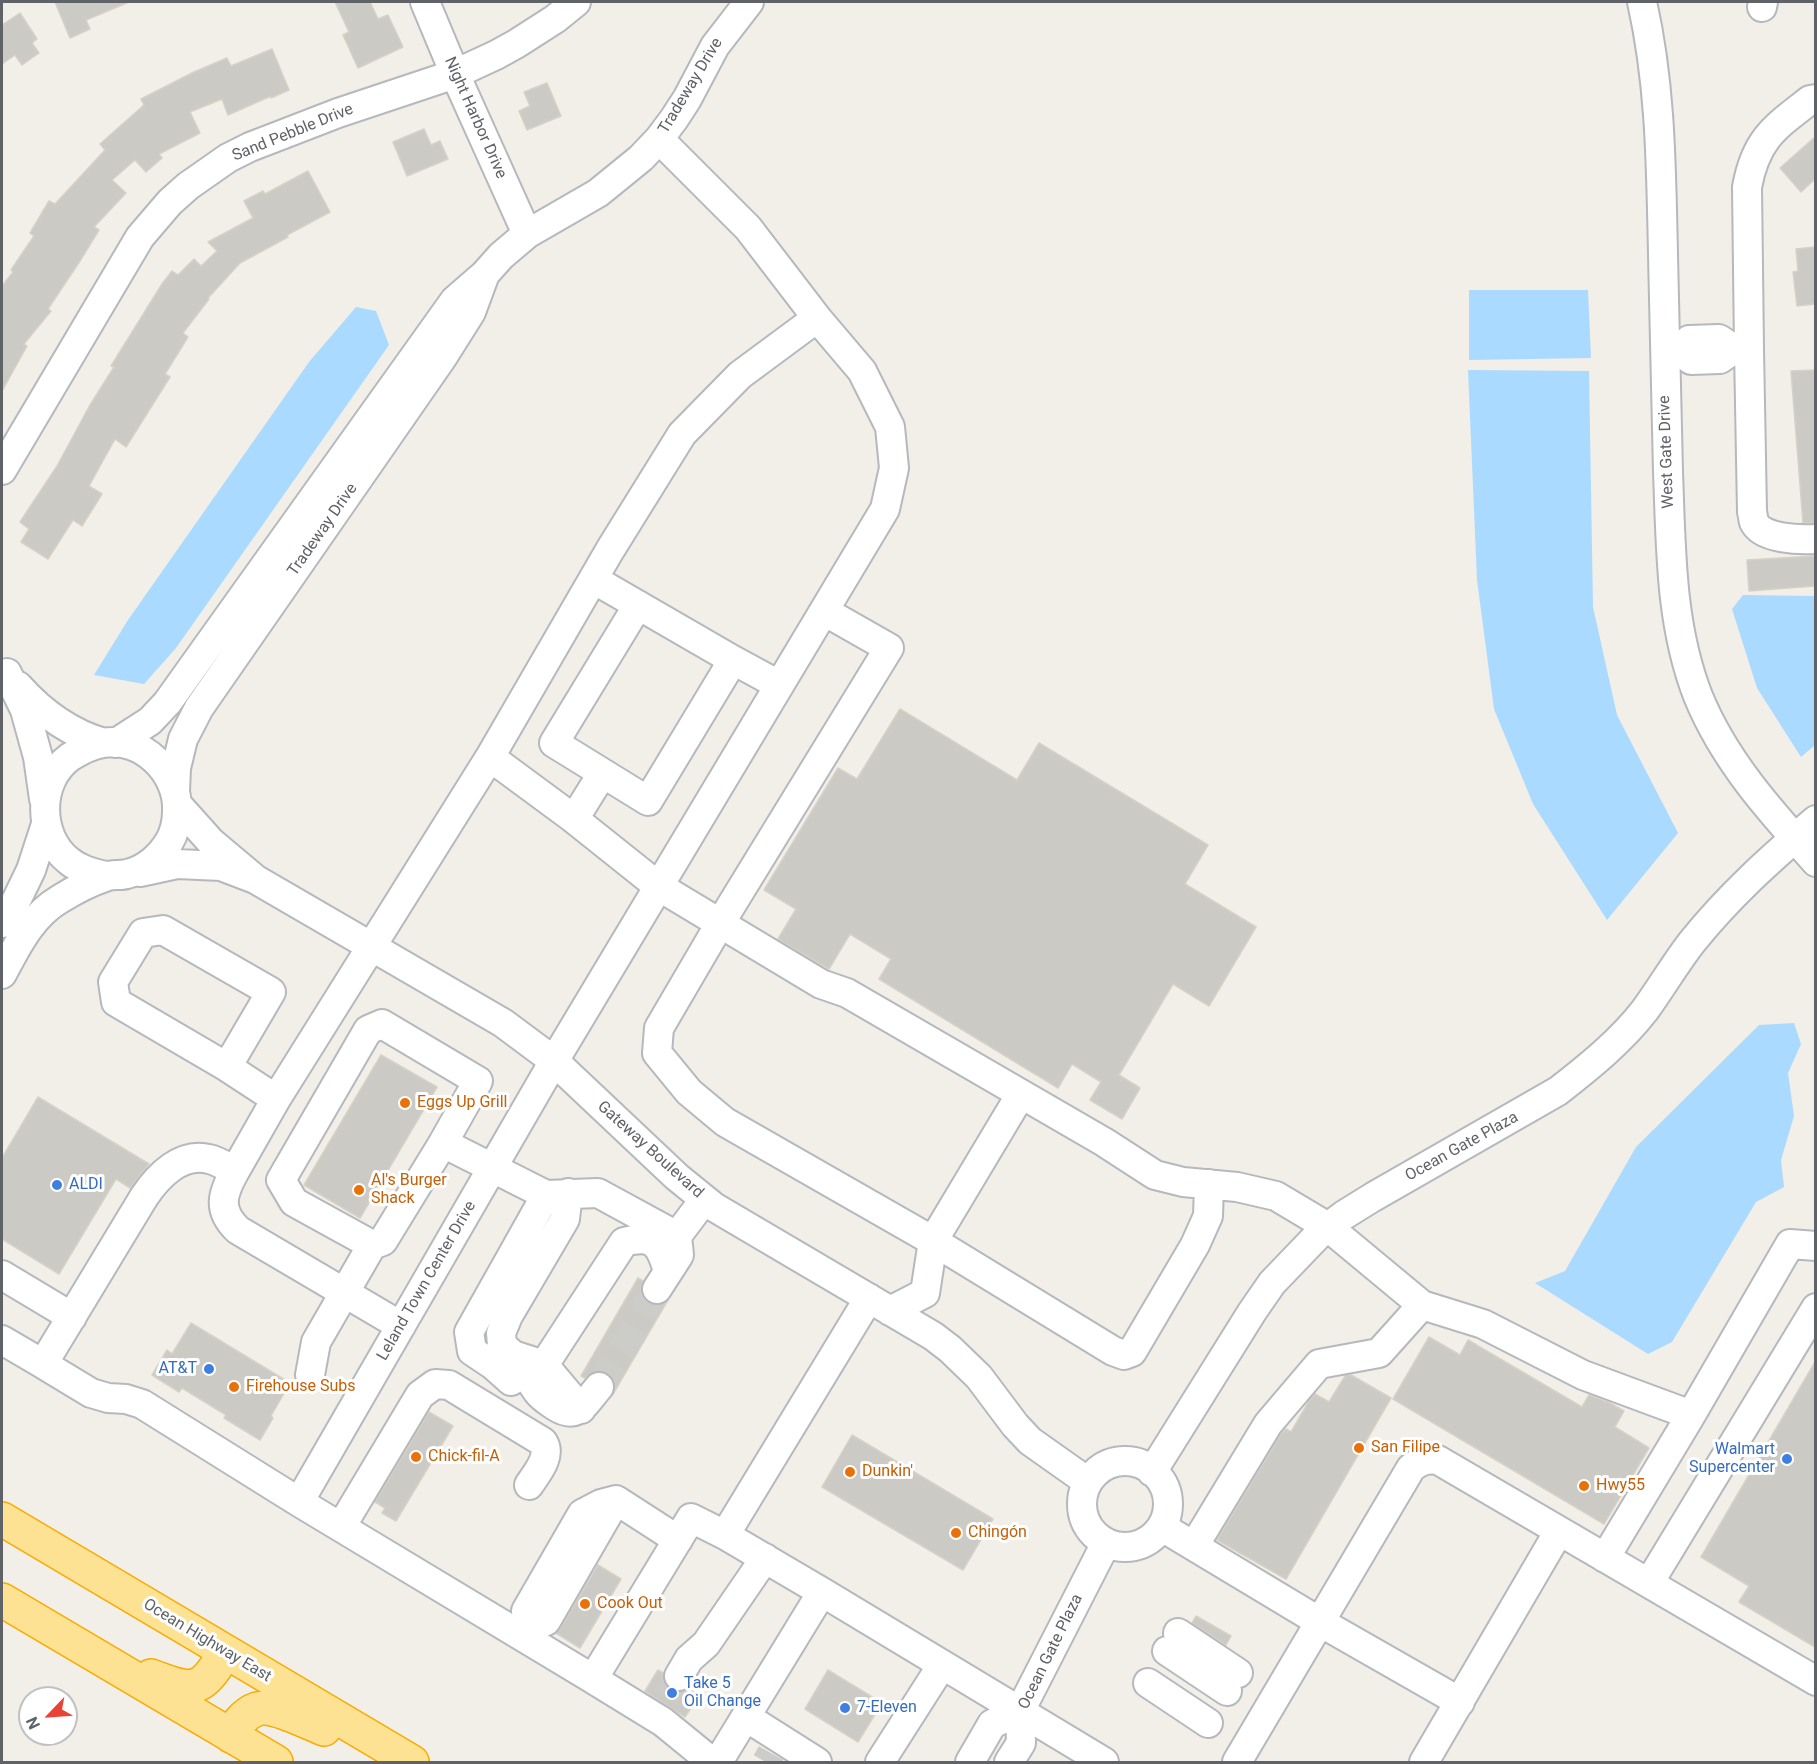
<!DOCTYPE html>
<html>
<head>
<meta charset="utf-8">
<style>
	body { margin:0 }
	#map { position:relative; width:1817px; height:1764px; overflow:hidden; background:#f1efe8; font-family:Roboto,sans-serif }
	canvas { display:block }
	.frame { position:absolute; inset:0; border:3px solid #5f6368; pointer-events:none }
	.north { position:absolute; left:18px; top:1686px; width:60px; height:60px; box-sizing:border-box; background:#fff; border:2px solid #bfc1c3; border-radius:50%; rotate:245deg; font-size:16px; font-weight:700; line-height:24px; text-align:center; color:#5f6368 }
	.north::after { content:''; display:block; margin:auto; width:21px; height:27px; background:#ea4335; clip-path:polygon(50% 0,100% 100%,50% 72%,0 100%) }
</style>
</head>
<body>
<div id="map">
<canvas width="1817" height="1764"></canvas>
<div class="frame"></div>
<div class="north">N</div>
</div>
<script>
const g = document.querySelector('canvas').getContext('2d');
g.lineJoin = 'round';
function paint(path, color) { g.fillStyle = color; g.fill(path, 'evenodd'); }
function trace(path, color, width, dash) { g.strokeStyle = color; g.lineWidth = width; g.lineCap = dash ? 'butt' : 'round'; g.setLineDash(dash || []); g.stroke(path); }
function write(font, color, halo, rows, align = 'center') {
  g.font = font + ' Roboto,sans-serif'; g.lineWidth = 6; g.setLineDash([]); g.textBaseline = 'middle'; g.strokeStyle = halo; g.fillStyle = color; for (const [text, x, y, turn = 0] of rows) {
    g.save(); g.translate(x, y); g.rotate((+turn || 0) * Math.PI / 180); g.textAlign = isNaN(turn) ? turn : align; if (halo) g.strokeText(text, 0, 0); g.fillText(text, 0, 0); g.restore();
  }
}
paint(new Path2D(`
	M1469,290h119l3,68 -122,2z
	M356,307l20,4 13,34 -213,303 -32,36 -50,-9 34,-55 181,-258z
	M1468,370l121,1 4,236 24,108 61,118 -71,87 -74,-116 -39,-95 -17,-129z
	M1743,595l72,1v149l-14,12 -44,-69 -25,-79z
	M1794,1023l7,21 -13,29 6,43 -13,44 3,27 -28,15 -84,140 -24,12 -113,-71 30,-12 71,-124 123,-122z`), '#aadaff');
const building = new Path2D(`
	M55,2h74l-43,18 4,9 -20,9z
	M335,2h35l8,17 10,-4 15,32 -45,21 -15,-33 6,-3z
	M20,13l17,26 -5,4 7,10 -17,12 -7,-10 -13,9v-39z
	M272,49l17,41 -18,8v-2l-43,19 -6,-16 -32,13 10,21 -41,21 3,4 -16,14 -11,-12 -23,20 14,13 -32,34 5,3 -19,31 -32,48 3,2 -27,33 3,2 -25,45v-105l11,-14 -2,-2 23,-34 -4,-3 19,-32 6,3 50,-54 -5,-6 44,-39 -3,-6 53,-27 33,-14 4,8z
	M547,83l14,33 -34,14 -8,-19 11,-5 -6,-14z
	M424,129l7,16 9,-4 8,18 -41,17 -14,-34z
	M1815,137v42l-14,13 -21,-24z
	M308,171l22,41 -43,23 1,2 -48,26 -32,35 1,1 -26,34 5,4 -23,37 5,3 -44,70 -11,-8 -26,47 13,8 -20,32 -9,-6 -25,39 -27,-17 8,-13 -9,-7 37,-56 33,-61 24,-38 -3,-1 51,-82 10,-13 6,4 16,-16 7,7 16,-15 -9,-9 45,-24 -9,-17 19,-10 2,3z
	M1815,247v57l-18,2 -4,-34 5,-1 -2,-22z
	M1815,370v153h-12l-12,-152z
	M1815,556v30l-66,5 -2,-31z
	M900,709l117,71 22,-37 169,102 -23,39 71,43 -47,79 -36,-22 -54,91 21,13 -18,31 -32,-19 11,-18 -29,-18 -14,24 -179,-109 12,-20 -41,-25 -21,35 -51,-30 18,-30 -32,-19 74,-122 19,11z
	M381,1055l56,32 -77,131 -56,-33z
	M38,1097l111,67 -19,24 -14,-9 -57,95 -57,-35v-81z
	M638,1278l5,3 -2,7 1,8 6,6 9,3 7,-1 4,-4 -55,94 2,-5v-7l-6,-8 -8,-3 -8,1 -8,6 -4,-2z
	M191,1323l99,60 -19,33 2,2 -13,22 -36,-22 2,-3 -44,-27 -3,4 -27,-17 15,-25 5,4z
	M1429,1337l31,18 8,-15 114,67 7,-12 21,8 14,8 -9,16 34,21 -45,76 -211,-125z
	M1815,1362v285l-76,-45 10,-16 -48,-29z
	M1351,1375l40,23 -105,181 -69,-39 64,-106 5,-5 5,3 18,-31 6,-7 14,8 16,-26z
	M429,1412l24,14 -57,95 -14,-8 3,-5 -10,-6z
	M852,1435l141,84 -30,51 -141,-83z
	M598,1565l23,14 -41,69 -24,-15 4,-4z
	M1196,1616l35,20 -5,9 -34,-22z
	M658,1670l5,3 1,11 6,6 9,2 10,-3 10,7 -14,21 -40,-26z
	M828,1670l54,33 -24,39 -53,-33z`);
paint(building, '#cccac5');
trace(building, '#d6d1c6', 1.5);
trace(new Path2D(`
	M599,1387l58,-98
	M665,1698l14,-22
	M766,1762l5,-9`), '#ccccc8', 28, [28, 14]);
const minor = new Path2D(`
	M425,2l30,72 72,160
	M1642,2c19,84 19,166 21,252 1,73 3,146 5,218 3,76 2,152 30,224 26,64 72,115 118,166
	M1762,7l1,-5
	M485,274l16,-18 26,-22 71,-41 43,-35 18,-19 15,-20 13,-20 28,-53 34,-44
	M817,318l-77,57 -58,59 -72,116 -120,207 84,62 84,67 163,98 26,9 257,149 51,33 28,7 54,5 39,9 52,31 94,78
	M1749,349l-2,-162c9,-48 27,-59 63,-87l6,-1
	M1671,350h7l13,10 29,-1 14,-10
	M1678,350l11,-10 30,-1 15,10h15l3,163c1,3 1,7 2,10 8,17 45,18 62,17
	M2,470l138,-233 30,-35 18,-16 40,-28 22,-11 88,-34 117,-39 41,-19 20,-11 39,-25 21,-17
	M593,579l140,81
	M638,605l-84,138 94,58 85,-141 46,25
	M824,611l65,37 -168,274 -62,106 -2,25 32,39 36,30 208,119 180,110 11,4 8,-3 63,-107 13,-29 1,-32
	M7,673l18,37 13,47 6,42
	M18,686c24,27 51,47 86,57
	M116,743l34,-22 17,-18 288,-403 30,-26 -14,38 -29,46 -243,350 -16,31 -7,29 -1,23
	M574,819l28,-45
	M140,872l37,-8 44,2 34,13 -44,-37 -34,-38
	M255,879l248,144 51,38 123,116 37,30 219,129 17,13 29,28 36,48 15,16 58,41
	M2,923l14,-22 15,-31 15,-46
	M2,974c15,-28 29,-58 58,-75 13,-8 30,-17 45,-22 7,-3 15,-1 22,-3 18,-4 33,-17 42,-32 6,-10 8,-20 8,-31 2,-38 -35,-75 -74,-68 -12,2 -22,7 -33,14 -33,24 -33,79 -1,104 11,9 23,12 37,15
	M227,1067l44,-75 -108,-62 -20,3 -30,49 3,20 111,65 49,32
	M235,1171c-13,23 -18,39 3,59l163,96
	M568,1193l-3,26 -57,97 -7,17 1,12 11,10 31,10 37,44
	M372,1245l-78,-43 -13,-22 87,-150 14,-6 96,57 -35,62 103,52 52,-2 79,43
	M2,1275l70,42
	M657,1289l22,-34 -2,-19 27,-36
	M890,1311l35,-18 8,-52 88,-147
	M2,1340l41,24 101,-167c14,-21 37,-45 65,-38 9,2 18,8 26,12l41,-72 214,-342
	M43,1364l48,29 17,5 18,1 16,5 157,98 294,177
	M544,1365l80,-123c30,-8 36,2 44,29
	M522,1374c10,7 9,9 15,17 4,6 12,11 18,15 23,15 30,-3 44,-19
	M310,1375l6,-33 56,-97 11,-4 60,-98
	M511,1381l-18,-16 -21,-14 -3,-19 77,-137
	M1691,1415l99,-171 26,2
	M1082 1504a43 43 0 1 1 86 0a43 43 0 1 1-86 0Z
	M1152,1472l100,-160 20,-29 48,-50 24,-18 29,-18 185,-106c31,-24 63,-50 87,-81 16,-22 30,-46 47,-68 37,-46 79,-84 124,-122
	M299,1502l255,-441 331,-552 9,-41 -4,-41 -28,-56 -45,-53 -69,-90 -89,-89
	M341,1527l79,-132 15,-11 14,1 94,57c9,14 -6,31 -14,43
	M1162,1527l158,95 140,80
	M725,1535l144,-237
	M1194,1546l74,-122 51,-60 60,-11 43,-48 61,19 100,51 108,40 -86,143
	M1649,1583l167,-275
	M531,1627l-5,-16 56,-97 19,-10 15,-4 62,40
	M1178,1633l60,40
	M525,1637l6,-10 15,-6 70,-121
	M1167,1651l60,40
	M679,1676l10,-17 17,-15 59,-86
	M1148,1683l60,40
	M746,1717l71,45
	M712,1762l-49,-40 -70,-43 98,-161 34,17 97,57 282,170
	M718,1762l104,-170
	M880,1762l62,-97
	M970,1762l22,-38 28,-13
	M1009,1762l12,-19 -1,-32 86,-168
	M1237,1762l174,-294c9,-7 16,-10 27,-8l378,221
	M1424,1762l135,-231`);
const highway = new Path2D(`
	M2,1519l410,243
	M2,1600l274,162
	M151,1676c42,16 50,18 74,-24
	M231,1736c5,-11 14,-23 26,-27 15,-5 52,14 67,20`);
trace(minor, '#b5b8bc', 32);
trace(highway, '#f9ab00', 36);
trace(minor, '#fff', 28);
trace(highway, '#fde293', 33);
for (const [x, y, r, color] of [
	[405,1103,6,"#e8710a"],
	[57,1185,6,"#3f7fe0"],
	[359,1190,6,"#e8710a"],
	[209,1369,6,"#3f7fe0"],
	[234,1387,6,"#e8710a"],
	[1359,1448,6,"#e8710a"],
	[416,1457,6,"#e8710a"],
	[1787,1459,6,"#3f7fe0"],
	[850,1472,6,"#e8710a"],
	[1584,1486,6,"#e8710a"],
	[956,1533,6,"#e8710a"],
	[585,1604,6,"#e8710a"],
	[672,1693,6,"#3f7fe0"],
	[845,1708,6,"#3f7fe0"]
]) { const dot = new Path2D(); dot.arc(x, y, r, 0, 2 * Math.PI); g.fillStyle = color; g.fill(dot); trace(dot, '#fff', 2); }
write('16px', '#5f6368', '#fff', [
	["Tradeway Drive",691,86,-59],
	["Night Harbor Drive",475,118,66],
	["Sand Pebble Drive",293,133,-22],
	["West Gate Drive",1667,452,-92],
	["Tradeway Drive",323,530,-55],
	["Ocean Gate Plaza",1462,1147,-29],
	["Gateway Boulevard",650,1150,42],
	["Leland Town Center Drive",427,1281,-60],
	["Ocean Highway East",207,1641,31],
	["Ocean Gate Plaza",1051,1652,-64]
]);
write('16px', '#c56008', '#fff', [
	["Eggs Up Grill",417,1103],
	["Al's Burger",371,1181],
	["Shack",371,1199],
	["Firehouse Subs",246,1387],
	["San Filipe",1371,1448],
	["Chick-fil-A",428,1457],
	["Dunkin'",862,1472],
	["Hwy55",1596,1486],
	["Chingón",968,1533],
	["Cook Out",597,1604]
], 'left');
write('16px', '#366cbe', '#fff', [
	["ALDI",69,1185],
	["AT&T",197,1369,"right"],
	["Walmart",1775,1450,"right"],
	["Supercenter",1775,1468,"right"],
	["Take 5",684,1684],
	["Oil Change",684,1702],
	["7-Eleven",857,1708]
], 'left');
</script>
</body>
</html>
